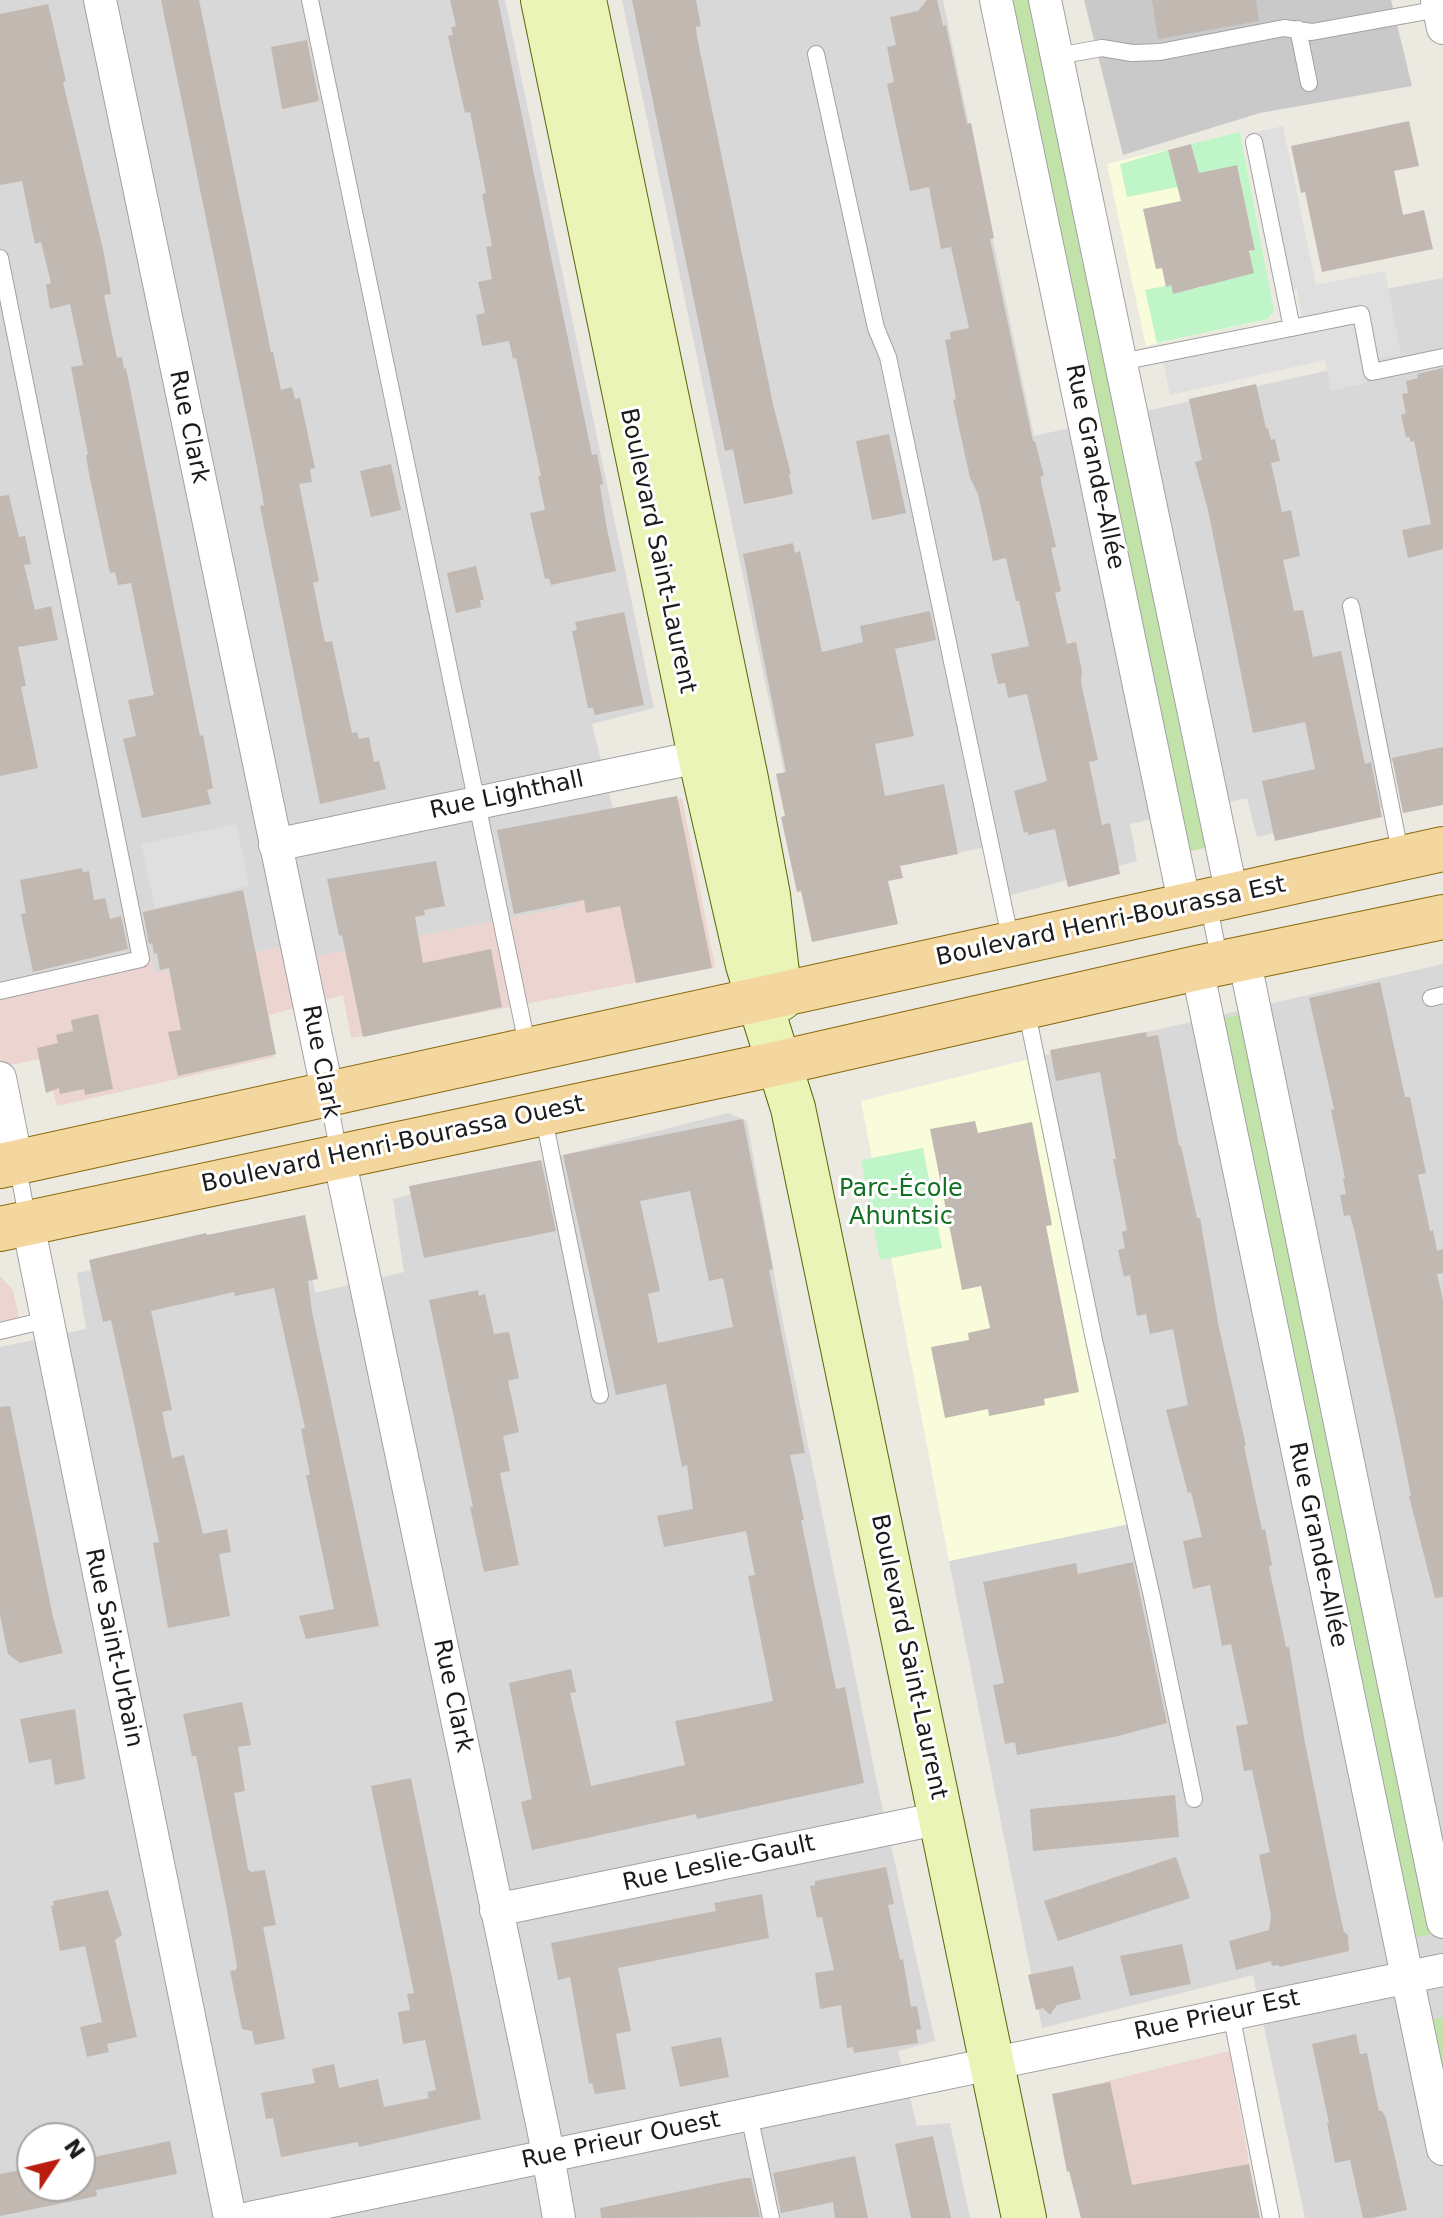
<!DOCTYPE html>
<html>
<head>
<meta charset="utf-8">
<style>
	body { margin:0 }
	#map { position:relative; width:1443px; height:2218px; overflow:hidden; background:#ece9e1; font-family:"DejaVu Sans",sans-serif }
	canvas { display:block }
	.north { position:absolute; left:16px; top:2122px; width:80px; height:80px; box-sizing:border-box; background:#fff; border:2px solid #a4a4a4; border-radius:50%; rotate:55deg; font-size:22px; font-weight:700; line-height:32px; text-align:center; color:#1b1b1b }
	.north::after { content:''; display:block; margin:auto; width:28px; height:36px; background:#b81d0e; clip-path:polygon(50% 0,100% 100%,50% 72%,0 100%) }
</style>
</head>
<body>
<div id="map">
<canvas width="1443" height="2218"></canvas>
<div class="north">N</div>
</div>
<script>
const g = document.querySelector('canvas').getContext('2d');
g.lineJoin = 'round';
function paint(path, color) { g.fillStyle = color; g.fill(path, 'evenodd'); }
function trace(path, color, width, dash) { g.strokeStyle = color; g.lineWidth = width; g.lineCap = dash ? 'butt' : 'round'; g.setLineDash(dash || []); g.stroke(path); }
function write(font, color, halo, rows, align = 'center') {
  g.font = font + ' "DejaVu Sans",sans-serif'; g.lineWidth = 6; g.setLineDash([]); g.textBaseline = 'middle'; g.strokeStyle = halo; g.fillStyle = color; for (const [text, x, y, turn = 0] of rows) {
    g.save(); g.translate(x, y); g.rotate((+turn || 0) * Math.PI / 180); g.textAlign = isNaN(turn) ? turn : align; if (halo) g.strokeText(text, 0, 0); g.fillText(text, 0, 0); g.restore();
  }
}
paint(new Path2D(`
	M0,0h505l149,708 -62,16 21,85 -36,96 -267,53 -3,-16 -152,31 -6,-20 -149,33z
	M622,0h321l91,436 300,-67 -11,-68 120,-23v473l-59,12 7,43 -134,31 -10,-39 -117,26 7,37 -133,36 -10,-52 -186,41z
	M1443,964v1254h-138l-52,-243 -211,53 -93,-467 180,-37 -95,-466z
	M728,1113l19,8 33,186 97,476 58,258 -37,10 19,75 33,-3 20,95h-970v-871l86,-18 -9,-56 226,-46 12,66 89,-21 -11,-73zM32,2138h48v48h-48z`), '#d9d8d8');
paint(new Path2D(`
	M682,798l33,169 -364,71 -8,-43 -74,20 5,42 -217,49 -12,-48 -45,9v-81l149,-33 6,20 153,-31 3,15 265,-52 -16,-85z
	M0,1276l13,14 6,28 -19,4z
	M1229,2051l30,167h-171l-25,-126z`), '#ecd4d1');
paint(new Path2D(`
	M1240,132l34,179 -6,8 -122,27 -39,-182z
	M1034,1058l95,466 -180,37 -88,-460z`), '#f9fcda');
paint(new Path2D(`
	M1084,0h307l21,86 -152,27 -137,42z`), '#c9c9c9');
paint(new Path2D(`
	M1008,0h25l176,847 -23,5z
	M1244,1014l190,920 -23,4 -191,-919z
	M1443,2017v74l-15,-70z`), '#c1e3aa');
paint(new Path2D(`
	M1240,132l34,179 -6,8 -111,24 -12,-53 26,-5 2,8 30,-6v-3l52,-35 -18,-84 -51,11 2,9 -61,12 -7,-33 48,-14 4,13 23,-5 -4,-14z
	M923,1148l19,100 -62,12 -19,-100z`), '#c0f4c9');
paint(new Path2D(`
	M1283,126l33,159 69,-14 16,84 -37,6 3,22 -36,8 -6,-31 -155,35 -8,-41 141,-29 -6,-36 -13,2 -33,-158z
	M236,824l13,62 -94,22 -14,-64z`), '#dfdfdf');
paint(new Path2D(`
	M161,0h38l72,352h2l8,38 11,-3 3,12 5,-1 15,70 -5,1 2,13 -13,2 20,97 -6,2 12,59 7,-1 20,92 5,-1 2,7 10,-2 5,25 5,-1 7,28 -66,15 -60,-298 4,-1 -7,-39z
	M450,0h48l94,455 5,-1 6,30 -3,1 6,39 10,47 -65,14 -2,-7 -4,1 -15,-66 15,-3 -7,-34h3l-25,-118 -3,1 -4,-18 -27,5 -6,-31 9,-2 -7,-31 14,-3 -6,-32 6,-1 -10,-52 4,-1 -16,-81 -5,1 -17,-77 5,-1 -2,-8 5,-1z
	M632,0h64l5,26 -5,1 1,10 76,367 18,70h-2l4,20 -49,10 -11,-55 -8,2z
	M927,0h10l6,26 3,-1 21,99 4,-1 23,115 -4,1 43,202h2l9,35h-3v6l15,65 -5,1 10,43 -6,2 12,51 9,-2 6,29 -1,12 17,77 -9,2 13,63 8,-2 10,51 -52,13 -13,-58 -27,6v-4l-4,2 -10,-42 33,-10 -20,-87 -19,4 -3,-15 -7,1 -7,-30 38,-8 -10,-45h-3l-10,-43 -13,3 -15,-67 -8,-16 -17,-78 3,-1 -11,-59 6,-1 -1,-7 19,-4 -18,-81 -10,2 -12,-62 -19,4 -23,-107 7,-2 -7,-35 9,-2 -6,-28 28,-6z
	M1152,0h104l3,21 -101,18z
	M48,4l18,77 -3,1 41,172 7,40 -7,1 13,63 5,-1 2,12 2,-1 74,368 3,-1 10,53 -6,2 4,14 -69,14 -19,-79 13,-3 -8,-36 26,-5 -23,-112 -13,2 -3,-13 -5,1 -21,-99 -3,-19h2l-17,-88 12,-2 -13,-61 -20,5 -4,-24 5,-2 -10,-41 -6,2 -13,-63 -22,4v-171z
	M307,40l12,61 -37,8 -11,-62z
	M1409,121l10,45 -25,5 9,44 21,-5 9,39 -111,23 -17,-80 -4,1 -10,-47z
	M1191,144l8,29 38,-8 18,85 -6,1 5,22 -81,21 -2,-9 -5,2 -4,-19 -6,1 -13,-60 38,-8 -13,-51z
	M1443,368v181l-35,9 -6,-28 29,-6 -17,-83 -4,1v-5h-4l-5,-22 5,-2 -4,-19 6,-1 -2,-12 12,-3 -1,-4z
	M1256,384l10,44h2l3,12 4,-1 5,22 -9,2 11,49 9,-2 9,46 -17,4 11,51 9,-1 10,47 28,-6 24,113 6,-2 11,55 -107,24 -13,-60 53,-12 -10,-47 -52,11 -45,-223 -13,-48 7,-2 -13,-61z
	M889,434l17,79 -34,7 -16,-79z
	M391,464l10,46 -30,7 -11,-46z
	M9,495l10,42 6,-1 6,28 -7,1 11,45 16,-4 7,34 -40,7 8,39 -5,1 17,81 -38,8v-280z
	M793,543l2,10 5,-2 22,101 41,-10 -3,-16 70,-15 6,29 -41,9 19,87 -39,8 10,52 59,-12 14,70 -58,12 3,12 -15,3 10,43 -86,18 -11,-51 -4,1 -16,-75 4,-1 -9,-42 10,-2 -43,-218z
	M476,566l8,34h-4l1,7 -25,6 -9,-40z
	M624,612l20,93 -49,10 -2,-7h-5l-16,-77 5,-1 -2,-8z
	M1443,747v58l-40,8 -11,-55z
	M677,796l35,172 -76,15 -16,-77 -34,7 -2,-13 -70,14 -17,-84z
	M436,861l9,45 -21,4 1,5 -10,2 8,46 68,-14 11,58 -139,30 -21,-102 -3,1 -12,-57z
	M82,868l1,4 6,-1 5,29 11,-2 5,21 11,-3 7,33 -95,23 -12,-58 5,-1 -6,-33z
	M243,890l33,164 -98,22 -10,-44 13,-2 -12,-62 -9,2 -3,-17 -3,1 -2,-11 -3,1 -6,-32z
	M1380,982l25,115h5l16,76 -8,2 12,56 3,-1 4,21 6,-2v24l-6,1 6,26v297l-8,1 -26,-102h2l-13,-65 -44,-202 -4,-14 -6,1 -4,-21 6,-1 -3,-15 2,-1 -14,-68 3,-1 -25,-111z
	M98,1014l15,75 -28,6 -1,-6 -24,5 -1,-6 -13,5 -9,-45 21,-5 -2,-8 17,-4 -2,-11z
	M1146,1032l1,5 11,-2 21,111h2l16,72h3l19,110 27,118h-2l18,84 3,-1 7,36 -3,2 1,5 16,75h3l16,96 32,158 7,31 4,3 1,16 -70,16v-2l-7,1 -1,-5 -35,9 -7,-29 40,-11 2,-15 -12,-60 11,-3 -18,-82 -8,1 -8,-45 12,-2 -17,-80 -9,2 -12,-61 -17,4 -10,-48 19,-4 -11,-45 -3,1 -22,-83 22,-5 -15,-76 -23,5 -4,-20 -9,2 -7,-41 -6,2 -6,-27 7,-2 -3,-16 5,-2 -14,-71h3l-16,-87 -44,9 -6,-31z
	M743,1119l30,150 -4,1 36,183 -15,2 14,65h-3l35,169 9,-2 19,96 -167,36 -1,-5 -164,36 -11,-48 11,-3 -23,-116 62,-14 5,23 -6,1 21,93 94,-21 -10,-44 98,-20 -25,-125 7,-1 -9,-44 -82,16 -7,-31 36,-7 -6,-44 -5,2 -16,-83 -50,11 -53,-240zM690,1191l19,90 14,-3 10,49 -75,16 -10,-49 12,-3 -20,-90z
	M975,1121l3,12 54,-11 20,103 -6,1 33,166 -35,7 1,6 -56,11 -1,-7 -43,9 -14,-71 38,-7 -1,-7 22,-5 -9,-42 -19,4 -32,-161z
	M541,1160l15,71 -132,27 -15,-72z
	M305,1215l13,64 -10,2 4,31 67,314 -73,13 -7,-23 35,-7 -28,-134h4l-9,-46 4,-1 -31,-140 -39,8 -1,-4 -83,19 21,99 -10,2 10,46 12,-3 19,79 24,-5 4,23 -12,2 11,62 -62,12 -15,-85 6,-1 -26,-123 -22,-99 -8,2 -14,-62 117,-27 1,2z
	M478,1290l1,6 6,-2 9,40 15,-2 10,46 -11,3 11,51 -16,4 7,35 -10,2 19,92 -35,7 -14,-65h3l-44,-207z
	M10,1406l43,211 10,36 -43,10 -12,-9 -8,-39v-208z
	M1133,1562l34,161 -53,14 -97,18 -2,-13 -10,2 -12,-59 11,-2 -21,-101 93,-19 2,11z
	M242,1702l9,43 -13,2 7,44 -11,2 14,76 3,3 14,-2 11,55 -13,2 22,112 -30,6 -3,-14 -10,-2 -12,-58 6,-1 1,-4 -11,-61 -30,-149h-4l-9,-42z
	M75,1709l10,70 -30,6 -4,-26 -22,4 -9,-44z
	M411,1778l70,341 -122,28 -1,-5 -77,15 -8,-39 -7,1 -5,-26 54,-10 -3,-14 22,-5 5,24 39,-9 6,28 45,-9 -2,-6 9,-2 -11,-50 -22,4 -5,-32 12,-2 -3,-16 7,-1 -43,-207z
	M1175,1795l4,42 -146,14 -3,-42z
	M1176,1857l14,41 -132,43 -14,-40z
	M886,1867l8,37 -6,1 12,55 3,-1 8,48 6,-1 4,23 -5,1 2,13 -64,10 -1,-6 -6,1 -6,-43 -21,4 -5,-36 19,-3 -12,-53 -5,1 -7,-32 5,-1v-4z
	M108,1890l14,45 -7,5 22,97 -30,7 2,8 -22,5 -7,-30 22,-5 -17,-76 -25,5 -9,-45 3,-1 -1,-4z
	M762,1894l7,44 -151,30 13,63 -15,3 10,55 -31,5 -3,-11 -3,1 -19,-107 -12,3 -7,-37 165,-32 -2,-8z
	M1182,1944l9,40 -61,12 -10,-40z
	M1073,1966l8,33 -24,6 -7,10 -7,-7 -7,2 -8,-35z
	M1356,2034l4,20 7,-1 12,58h3l4,7 21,92 -35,8h-9l-13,-58 -15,3 -8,-40h2l-17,-79z
	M721,2037l8,40 -49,10 -9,-40z
	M1110,2082l22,103 117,-21 11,54h-179l-12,-47 -2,1 -15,-78z
	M933,2136l18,82h-40l-16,-74z
	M170,2141l7,33 -81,16 1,6 -97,20v-42l32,-6v18h48v-26z
	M855,2156l13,62h-33l-2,-16 -52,11 -8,-40z
	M744,2178h7l9,39 -159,1 -1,-10z`), '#c0b8b1');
const lane = new Path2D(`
	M310,0l218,1049
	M1298,29l11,54
	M816,54l60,274 12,29 123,585
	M1057,56l45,-8 30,5 28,-1 124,-24 28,4 127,-23
	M1254,142l38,186
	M0,258l141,701 -141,32
	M1121,362l240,-48 11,58 71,-15
	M1351,606l50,251
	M1211,917l6,30
	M1431,998l12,-3
	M1026,1008l68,332 58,257 42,202
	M328,1095l11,60
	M543,1114l57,281
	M17,1163l11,59
	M0,1331l46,-11
	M1231,2013l40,205
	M749,2115l22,103`);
const street = new Path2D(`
	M100,0l228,1094
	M996,0l189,906
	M1045,0l187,895
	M1437,0l6,28
	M275,845l447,-93
	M1244,958l199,964
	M1197,968l246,1181
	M0,1078l17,85
	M339,1157l205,976 15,85
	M28,1224l202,994
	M496,1910l445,-92
	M250,2218l1193,-248`);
const secondary = new Path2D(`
	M543,0l157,756 48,209 45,143 231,1110
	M584,0l162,779 22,116 12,104`);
const primary = new Path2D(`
	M0,1166l1443,-317
	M0,1229l779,-166 418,-95 246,-51`);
trace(lane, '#a2a2a2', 18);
trace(street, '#a2a2a2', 34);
trace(secondary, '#56680c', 46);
trace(primary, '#88690a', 46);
trace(lane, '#fff', 16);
trace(street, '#fff', 32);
trace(secondary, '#ebf4b7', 44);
trace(primary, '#f4d79e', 44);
write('24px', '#1b1b1b', '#fff', [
	["Rue Clark",188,427,78],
	["Rue Grande-Allée",1094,467,78],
	["Boulevard Saint-Laurent",657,551,78],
	["Rue Lighthall",507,796,-12],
	["Boulevard Henri-Bourassa Est",1111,922,-12],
	["Rue Clark",320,1062,79],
	["Boulevard Henri-Bourassa Ouest",393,1145,-12],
	["Rue Grande-Allée",1317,1545,78],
	["Rue Saint-Urbain",113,1648,78],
	["Boulevard Saint-Laurent",908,1657,78],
	["Rue Clark",452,1696,78],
	["Rue Leslie-Gault",719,1864,-12],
	["Rue Prieur Est",1217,2016,-12],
	["Rue Prieur Ouest",621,2141,-12]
]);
write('24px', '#137023', '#fff', [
	["Parc-École",901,1190],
	["Ahuntsic",901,1218]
]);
</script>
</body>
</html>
